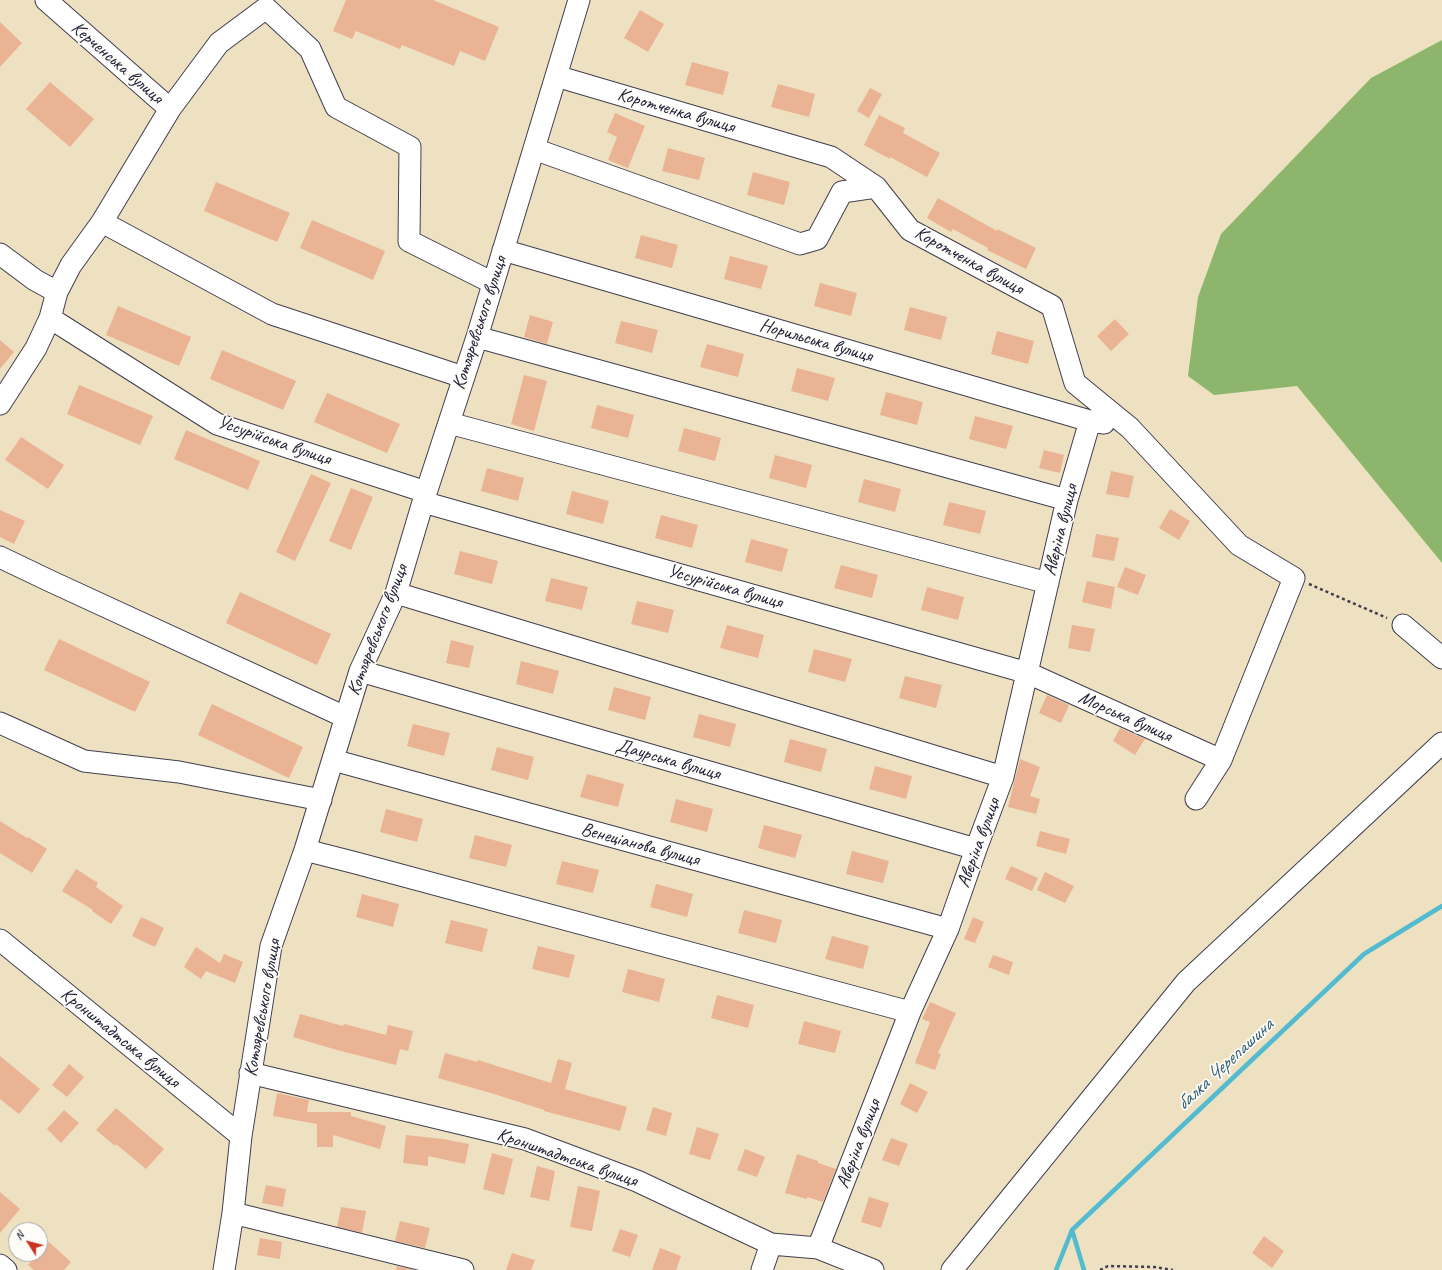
<!DOCTYPE html>
<html>
<head>
<meta charset="utf-8">
<style>
	body { margin:0 }
	#map { position:relative; width:1442px; height:1270px; overflow:hidden; background:#eee1c1; font-family:Caveat,sans-serif }
	canvas { display:block }
	.north { position:absolute; left:8px; top:1222px; width:40px; height:40px; box-sizing:border-box; background:#fdfcf7; border:1px solid #a5a5ac; border-radius:50%; rotate:306deg; font-size:11px; font-weight:700; line-height:16px; text-align:center; color:#22223b }
	.north::after { content:''; display:block; margin:auto; width:14px; height:18px; background:#c8321e; clip-path:polygon(50% 0,100% 100%,50% 72%,0 100%) }
</style>
</head>
<body>
<div id="map">
<canvas width="1442" height="1270"></canvas>
<div class="north">N</div>
</div>
<script>
const g = document.querySelector('canvas').getContext('2d');
g.lineJoin = 'round';
function paint(path, color) { g.fillStyle = color; g.fill(path, 'evenodd'); }
function trace(path, color, width, dash) { g.strokeStyle = color; g.lineWidth = width; g.lineCap = dash ? 'butt' : 'round'; g.setLineDash(dash || []); g.stroke(path); }
function write(font, color, halo, rows, align = 'center') {
  g.font = font + ' Caveat,sans-serif'; g.lineWidth = 3.5; g.setLineDash([]); g.textBaseline = 'middle'; g.strokeStyle = halo; g.fillStyle = color; for (const [text, x, y, turn = 0] of rows) {
    g.save(); g.translate(x, y); g.rotate((+turn || 0) * Math.PI / 180); g.textAlign = isNaN(turn) ? turn : align; if (halo) g.strokeText(text, 0, 0); g.fillText(text, 0, 0); g.restore();
  }
}
paint(new Path2D(`
	M1442,40v523l-145,-177 -83,9 -26,-19 10,-79 23,-63 150,-156z`), '#8db66c');
trace(new Path2D(`
	M1072,1230l12,40
	M1056,1270l16,-40 292,-276 78,-48`), '#52bbd0', 4.5);
paint(new Path2D(`
	M346,0h87l66,27 -14,34 -25,-10 -6,15 -52,-21 -2,4 -44,-18 -4,8 -19,-8z
	M640,10l24,14 -16,28 -24,-14z
	M0,22l22,21 -22,24z
	M692,62l37,10 -6,23 -38,-10z
	M50,82l44,37 -24,28 -44,-38z
	M778,84l37,10 -6,23 -38,-10z
	M870,88l12,6 -13,24 -12,-7z
	M615,113l30,13 -17,42 -20,-8 9,-23 -10,-5z
	M879,115l26,13 -2,5 37,20 -13,24 -37,-20v2l-26,-14z
	M668,148l37,10 -6,22 -37,-9z
	M753,172l37,10 -6,23 -37,-10z
	M216,182l74,31 -13,29 -73,-31z
	M938,198l59,33v-2l39,19 -10,21 -39,-19 1,-2 -35,-19 -2,3 -24,-14z
	M312,220l73,31 -12,29 -73,-32z
	M641,235l37,10 -6,23 -37,-10z
	M730,256l38,10 -7,23 -37,-10z
	M820,283l37,10 -6,23 -37,-10z
	M118,306l73,31 -12,29 -73,-31z
	M910,307l37,10 -6,23 -37,-10z
	M530,315l23,7 -6,22 -23,-7z
	M1115,319l14,15 -18,17 -14,-15z
	M621,321l37,9 -6,23 -37,-10z
	M997,331l37,10 -6,23 -37,-10z
	M0,340l14,12 -14,17z
	M707,344l37,10 -6,23 -38,-10z
	M222,350l74,31 -13,29 -73,-31z
	M797,368l38,10 -7,23 -37,-10z
	M524,375l23,6 -13,50 -23,-7z
	M79,385l74,31 -13,29 -73,-31z
	M886,392l37,10 -6,23 -37,-10z
	M327,393l73,31 -13,29 -73,-31z
	M597,405l37,10 -6,23 -37,-10z
	M975,416l38,10 -7,23 -37,-10z
	M684,428l37,10 -6,23 -37,-10z
	M186,430l74,31 -12,29 -74,-31z
	M21,437l43,28 -16,24 -43,-29z
	M1044,450l20,5 -4,18 -21,-5z
	M775,455l37,10 -6,23 -37,-10z
	M487,468l37,10 -6,23 -37,-10z
	M1111,471l23,5 -5,22 -23,-4z
	M311,474l20,9 -36,78 -19,-9z
	M864,479l37,10 -6,23 -37,-10z
	M351,488l22,9 -22,53 -22,-9z
	M572,491l37,10 -6,23 -37,-10z
	M949,502l37,9 -6,23 -37,-9z
	M1170,509l20,12 -11,19 -20,-12z
	M0,510l25,11 -11,23 -14,-7z
	M661,515l37,10 -6,23 -37,-10z
	M1096,534l23,4 -5,23 -22,-4z
	M751,539l37,10 -6,23 -37,-10z
	M460,551l38,10 -6,23 -38,-10z
	M841,565l37,10 -6,23 -38,-10z
	M1125,567l21,8 -8,20 -21,-8z
	M551,578l37,9 -6,23 -37,-9z
	M1087,581l28,6 -4,22 -29,-7z
	M927,587l37,10 -6,23 -37,-10z
	M240,592l91,42 -14,31 -91,-42z
	M637,601l37,9 -6,23 -37,-9z
	M727,625l37,10 -6,23 -38,-10z
	M1072,625l23,4 -5,23 -22,-4z
	M59,639l91,43 -15,30 -91,-42z
	M451,640l23,6 -5,22 -23,-5z
	M814,649l38,10 -7,23 -37,-10z
	M521,661l38,10 -6,23 -37,-10z
	M905,676l37,9 -6,23 -37,-10z
	M614,687l37,10 -6,23 -37,-10z
	M1047,695l22,10 -8,18 -22,-10z
	M212,704l91,43 -14,31 -91,-43z
	M699,714l37,10 -6,23 -37,-10z
	M413,724l37,9 -6,23 -37,-10z
	M1120,728l25,11 -10,16 -22,-14z
	M790,739l37,10 -6,23 -37,-10z
	M497,747l37,10 -6,23 -37,-10z
	M1020,759l20,8 -10,29 10,3 -4,15 -28,-7z
	M875,766l37,10 -6,23 -37,-10z
	M587,774l37,10 -6,23 -38,-10z
	M676,799l37,10 -6,23 -37,-10z
	M386,809l37,10 -6,23 -37,-10z
	M0,821l27,17 1,-1 19,12 -15,24 -32,-20z
	M764,825l38,10 -7,23 -37,-10z
	M1040,831l30,8 -4,15 -30,-8z
	M475,835l37,10 -6,22 -37,-9z
	M852,851l37,10 -6,22 -37,-9z
	M562,861l37,9 -6,23 -37,-9z
	M1011,866l27,12 -6,13 -27,-12z
	M76,869l22,14 -2,4 27,19 -12,18 -19,-13 1,-1 -31,-19z
	M1045,872l29,14 -9,17 -28,-13z
	M656,884l37,10 -6,23 -37,-10z
	M362,894l37,10 -6,23 -37,-10z
	M744,910l38,10 -6,23 -38,-10z
	M141,917l23,11 -9,19 -23,-11z
	M973,917l11,5 -9,21 -11,-4z
	M451,920l37,9 -6,23 -37,-9z
	M832,936l37,10 -6,23 -38,-10z
	M538,946l37,9 -6,23 -37,-9z
	M196,947l24,16 4,-9 19,8 -8,21 -29,-12 -5,8 -17,-12z
	M993,955l20,7 -4,13 -21,-8z
	M628,969l37,10 -6,23 -37,-10z
	M717,995l37,10 -6,23 -37,-10z
	M930,1002l26,11 -18,40 3,1 -6,16 -20,-7 15,-41 -8,-3z
	M300,1014l43,12 1,-2 42,11 2,-10 25,6 -5,20 -8,-2 -4,16 -59,-15 -44,-13z
	M804,1021l37,10 -6,22 -37,-9z
	M445,1053l32,9 1,-2 73,23 7,-24 14,4 -7,26 62,18 -7,24 -76,-20v-1l-50,-16 -56,-16z
	M0,1056l40,33 -21,25 -19,-15z
	M69,1064l15,13 -17,20 -15,-12z
	M910,1083l18,9 -11,21 -17,-9z
	M277,1093l32,7 -2,12h44v4l35,10 -6,23 -47,-14v12h-16v-23l-44,-8z
	M653,1107l19,6 -6,23 -20,-6z
	M116,1108l48,41 -18,20 -30,-25 -1,2 -19,-16z
	M64,1110l15,13 -18,20 -14,-14z
	M697,1127l22,7 -9,26 -21,-6z
	M406,1135l37,4 26,5 -4,20 -37,-8v10l-25,-3z
	M891,1138l17,6 -9,22 -17,-6z
	M745,1149l20,8 -8,20 -20,-7z
	M492,1153l21,6 -9,36 -21,-6z
	M797,1154l21,7v2l18,6 -13,33 -16,-5v2l-22,-6z
	M537,1166l18,5 -6,30 -19,-4z
	M266,1185l20,4 -3,18 -21,-4z
	M578,1186l22,5 -8,40 -22,-4z
	M0,1192l20,17 -20,24z
	M869,1197l20,6 -8,25 -20,-6z
	M341,1207l25,4 -4,22 -25,-6z
	M400,1221l30,7 -5,20 -30,-7z
	M620,1229l18,6 -8,22 -18,-6z
	M1264,1236l20,15 -12,17 -20,-15z
	M260,1238l22,4 -2,17 -23,-4z
	M49,1242l22,20 -7,8h-30l-6,-5 9,-11h3v-3z
	M660,1248l21,8 -5,14h-24z
	M512,1253l23,7 -4,10h-25z
	M397,1266l16,4h-17z`), '#e9b394');
const minor = new Path2D(`
	M46,0l124,109
	M556,76l275,81 45,30 34,43 142,76 23,77 55,45 109,117 55,33 -73,182 -25,39
	M534,149l266,95 17,-5 25,-47 34,-5
	M102,222l170,92 191,63
	M503,250l587,171 14,2
	M0,254l35,26 22,12
	M50,318l167,106 209,68
	M477,337l590,163
	M0,404l36,-56 14,-30 7,-26 14,-27 31,-43 68,-113 49,-66 47,-35 44,41 26,58 74,40 -1,94 84,42
	M449,423l599,160
	M423,502l605,171 193,87
	M0,557l50,24 295,136
	M396,593l607,184
	M1403,625l39,33
	M360,671l616,178
	M0,723l84,38 95,11 142,28
	M333,760l615,169
	M305,850l51,13 554,149
	M0,940l241,196
	M250,1073l275,66 112,42 134,63 47,4 55,22
	M233,1213l230,57
	M818,1248l92,-236 38,-83 28,-80 27,-72 64,-277 23,-79
	M0,1265l6,5
	M224,1270l9,-57 8,-77 30,-190 34,-96 55,-179 36,-78 27,-91 54,-165 102,-337
	M762,1270l9,-26
	M952,1270l234,-288 256,-239`);
trace(minor, '#413f4f', 23);
trace(new Path2D(`
	M1309,584l78,34
	M1100,1270l8,-4 46,1 19,3`), '#413f4f', 2.5, [3, 3]);
trace(minor, '#fff', 21);
write('19px', '#22223b', '#fdfcf7', [
	["Керченська вулиця",117,63,41],
	["Коротченка вулиця",676,111,16],
	["Коротченка вулиця",969,261,29],
	["Котляревського вулиця",480,323,-72],
	["Норильська вулиця",816,341,16],
	["Уссурійська вулиця",274,441,19],
	["Авєріна вулиця",1061,530,-76],
	["Уссурійська вулиця",725,587,16],
	["Котляревського вулиця",378,630,-69],
	["Морська вулиця",1125,717,24],
	["Даурська вулиця",668,760,16],
	["Авєріна вулиця",979,843,-70],
	["Венеціанова вулиця",640,845,15],
	["Котляревського вулиця",263,1008,-80],
	["Кронштадтська вулиця",120,1038,39],
	["Авєріна вулиця",859,1144,-69],
	["Кронштадтська вулиця",567,1158,19]
]);
write('italic 20px', '#355f77', '#fdfcf7', [
	["балка Черепашина",1225,1065,-43]
]);
</script>
</body>
</html>
